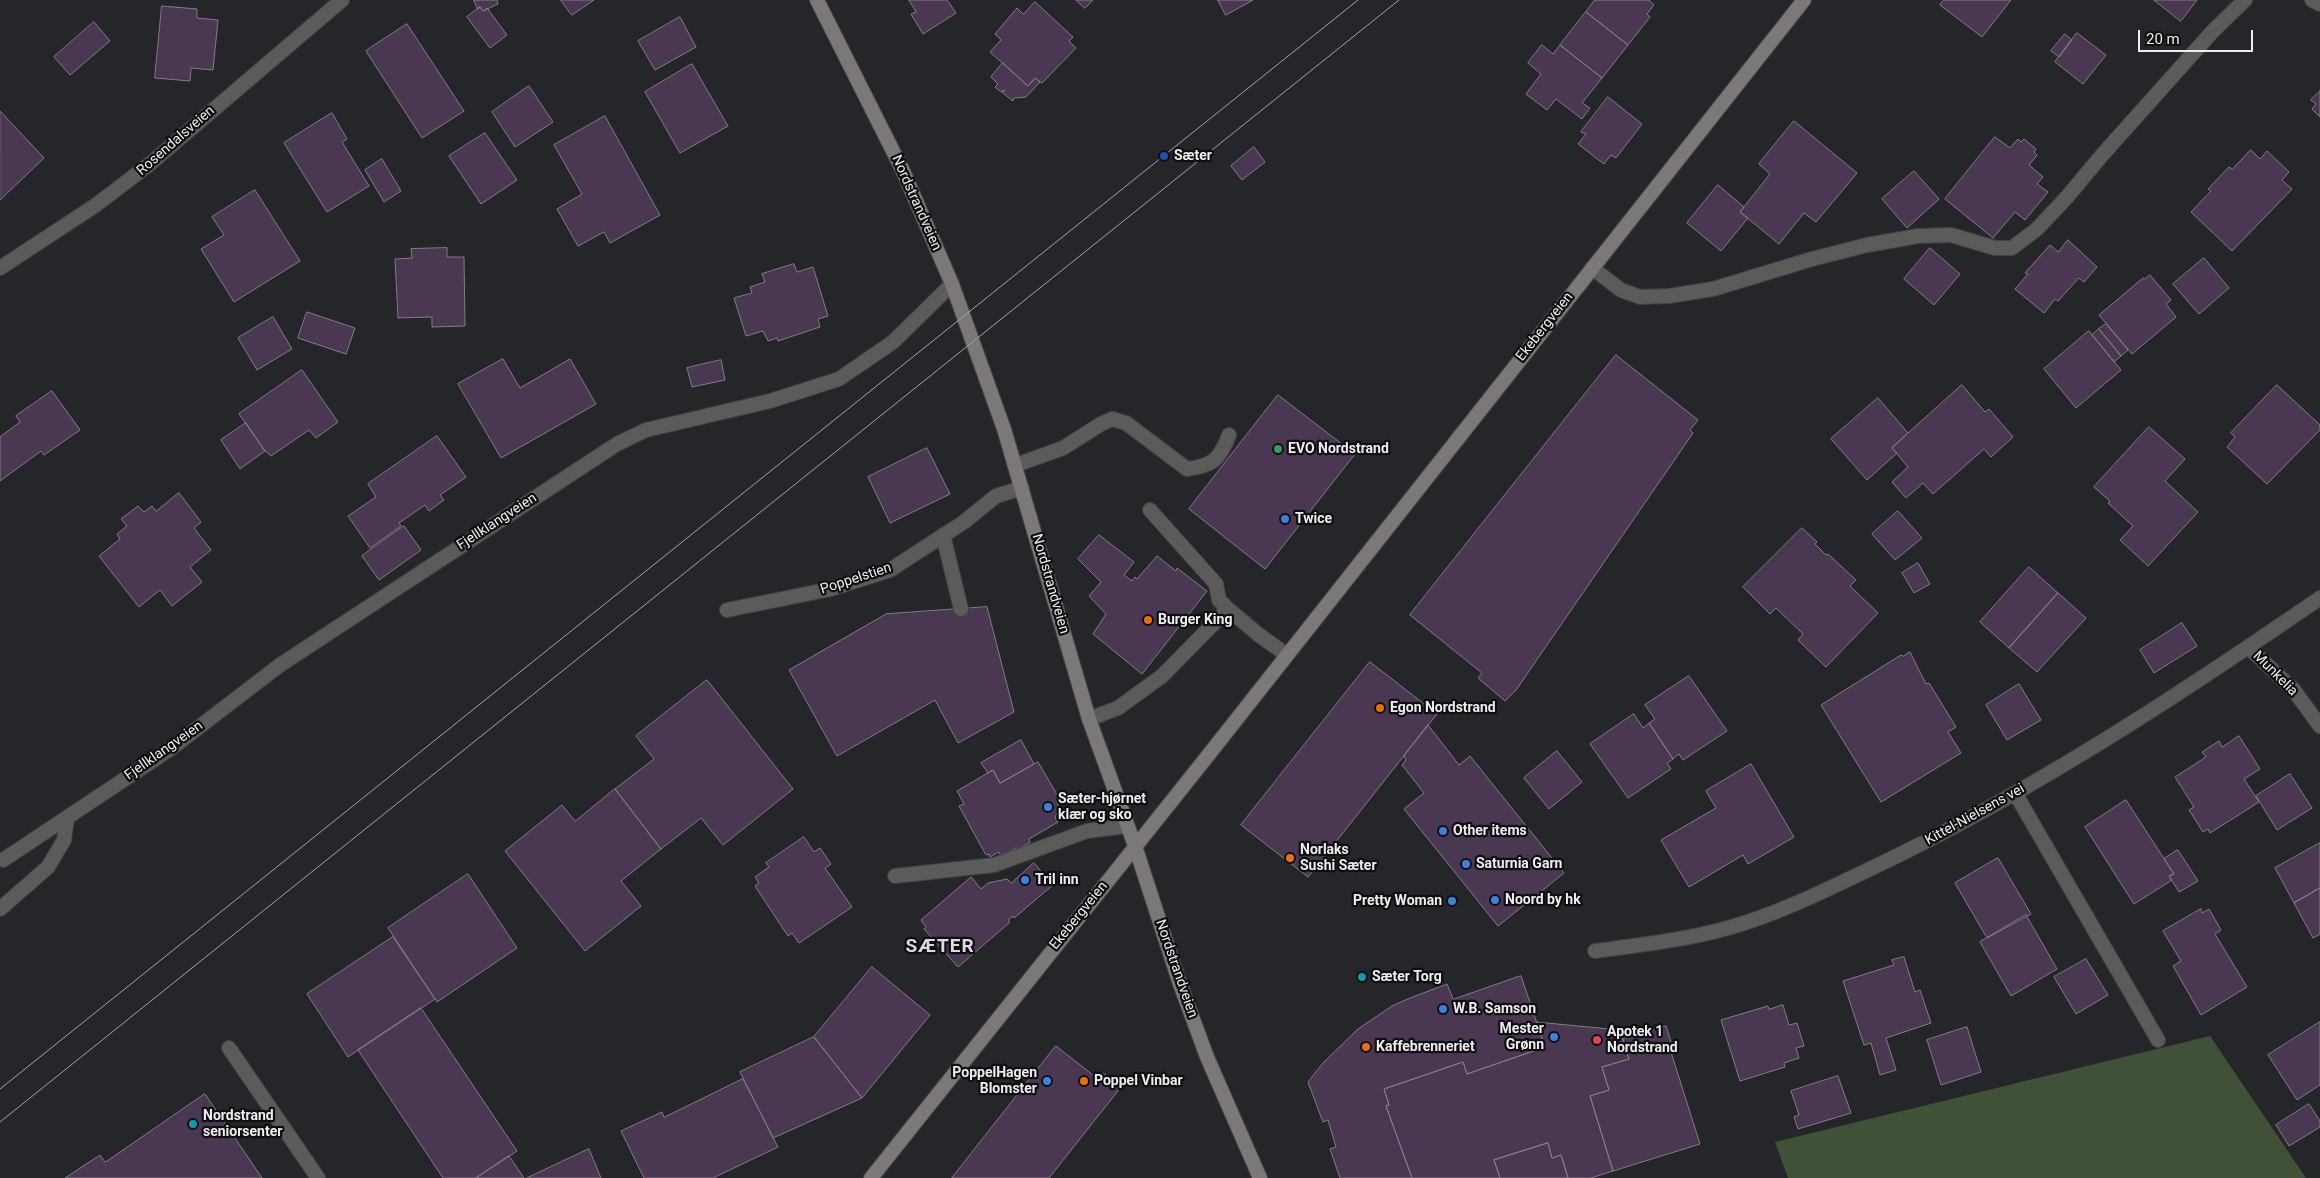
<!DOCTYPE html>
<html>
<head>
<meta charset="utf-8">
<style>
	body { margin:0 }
	#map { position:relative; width:2320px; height:1178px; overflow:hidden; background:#252629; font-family:Roboto,sans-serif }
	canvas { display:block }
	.scale { position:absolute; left:2138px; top:30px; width:115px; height:22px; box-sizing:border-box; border:2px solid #ededef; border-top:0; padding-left:6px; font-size:15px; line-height:18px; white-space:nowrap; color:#ededef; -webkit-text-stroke:4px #0f0f11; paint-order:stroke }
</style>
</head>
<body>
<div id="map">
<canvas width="2320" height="1178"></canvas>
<div class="scale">20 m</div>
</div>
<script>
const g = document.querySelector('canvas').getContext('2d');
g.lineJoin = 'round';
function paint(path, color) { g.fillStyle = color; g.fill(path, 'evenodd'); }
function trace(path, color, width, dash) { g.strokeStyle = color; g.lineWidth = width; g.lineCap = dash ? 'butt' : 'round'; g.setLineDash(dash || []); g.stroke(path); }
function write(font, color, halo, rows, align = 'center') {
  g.font = font + ' Roboto,sans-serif'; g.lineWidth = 4.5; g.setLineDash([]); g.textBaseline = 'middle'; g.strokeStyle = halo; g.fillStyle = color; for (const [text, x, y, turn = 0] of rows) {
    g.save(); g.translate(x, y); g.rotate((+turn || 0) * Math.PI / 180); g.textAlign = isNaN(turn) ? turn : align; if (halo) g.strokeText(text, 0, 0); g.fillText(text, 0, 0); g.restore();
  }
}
paint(new Path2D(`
	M2210,1036l96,142h-518l-13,-36z`), '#415137');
const building = new Path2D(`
	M474,0h23l1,4 -15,7 -3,-4 -2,2z
	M561,0h33l-22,15z
	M909,0h38l9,13 -33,21 -12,-20 5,-2z
	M1076,0h17l-8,8z
	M1218,0h35l-27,15z
	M1595,0h54l5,5 -7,9 3,3 -22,28 -42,-33z
	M1944,0h67l-29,37 -42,-32z
	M2154,0h43l-16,21z
	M1035,2l38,35 -4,4 7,7 -34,35 -7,-5 -7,8 -38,-34 11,-12 -6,-6 22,-26 6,6z
	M162,6l35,3v9l21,2 -5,50 -22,-2 -1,13 -35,-3z
	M480,7l3,4 4,-3 20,27 -17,13 -23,-31z
	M1586,12l42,33 -26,33 -42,-33z
	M680,17l16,30 -41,23 -17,-29z
	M94,22l16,19 -40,34 -16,-18z
	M407,24l57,87 -42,27 -56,-87z
	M2077,33l29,22 -23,29 -28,-22z
	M2065,34l7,6 -13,17 -8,-6z
	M1542,45l11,9 7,-9 42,33 -20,25 8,5 -8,11 -26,-20 -9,11 -21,-16 15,-20 -13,-11z
	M1003,63l25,23 7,-8 5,4 -14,15 -12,1 -1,3 -11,-9 3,-2 -4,2 -6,-5 3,-3 -7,-7z
	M692,64l36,62 -48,27 -35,-61z
	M529,86l24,36 -38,25 -23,-35z
	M2320,91v26l-8,-8 4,-5 -5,-4z
	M1608,97l34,27 -26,34 -5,-3 -7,9 -26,-20 8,-10 -5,-2z
	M0,111l44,47 -44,42z
	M332,113l15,26 -5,3 27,44 -42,26 -43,-69z
	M605,116l55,99 -50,28 -6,-11 -26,14 -21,-37 25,-15 -28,-49z
	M1794,121l63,52 -41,49 -12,-9 -25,31 -39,-32 30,-38 -11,-10z
	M485,133l32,47 -36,24 -32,-48z
	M1995,137l15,11 8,-9 3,3 3,-3 12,10 -2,3 3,3 -8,10 14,12 -6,7 11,8 -23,28 -10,-8 -22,26 -48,-39z
	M1254,147l11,15 -23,18 -11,-14z
	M2251,150l9,9 7,-8 22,21 -7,8 10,9 -60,62 -41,-39 20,-21 -3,-2 21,-22 3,2z
	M382,159l19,32 -17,11 -19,-32z
	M1914,171l25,28 -32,29 -25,-29z
	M1718,185l26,22 -4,5 8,6 -27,33 -34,-28z
	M255,190l45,71 -66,41 -33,-53 23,-14 -12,-18z
	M2068,240l29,27 -13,15 -5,-4 -21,23 -3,-2 -11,14 -29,-24 13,-15 -3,-1 25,-28 8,7z
	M447,248v9h17l1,69 -33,1v-10l-34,1 -3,-59 17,-1 -1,-9z
	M1930,248l30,26 -26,31 -30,-26z
	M2204,258l25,30 -30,26 -26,-30z
	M794,264l3,8 16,-5 15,49 -10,3 2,8 -42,14 -1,-3 -9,3 -5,-10 -17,5 -12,-38 18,-5 -2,-6 15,-5 -3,-8z
	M2150,275l21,25 -5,4 10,13 -44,37 -33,-39 44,-37 2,1z
	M307,312l48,16 -9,26 -48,-16z
	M273,317l19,32 -35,21 -19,-32z
	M2106,324l22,26 -7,6 -22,-27z
	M2099,329l22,27 -7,6 -22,-27z
	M2089,331l32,39 -45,38 -32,-39z
	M1616,355l82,65 -8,10 3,3 -177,257 -11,11 -27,-23 4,-5 -72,-58z
	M503,359l17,29 50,-29 26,45 -95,54 -43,-74z
	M721,360l4,20 -33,7 -5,-19z
	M302,370l36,52 -22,16 -7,-8 -38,26 -6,-5 -26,-37z
	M1962,385l23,27 4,-3 24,28 -22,20 -7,-8 -51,45 -10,-11 -17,15 -14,-16 16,-15 -16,-19z
	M2277,385l43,40v5l-53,54 -40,-37 8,-10 -4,-4z
	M52,391l28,39 -36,25 -3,-4 -41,30v-44l20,-15 -4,-6z
	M1278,395l77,59 -90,115 -76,-60z
	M1878,398l30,35 -16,15 5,5 -30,27 -36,-41z
	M246,423l19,28 -25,18 -19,-29z
	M2149,427l36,32 -20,22 33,31 -50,54 -28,-26 13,-14 -25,-23 2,-2 -16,-14z
	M437,436l29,41 -26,18 4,5 -15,11 -4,-6 -26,18 2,3 -31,22 -22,-32 28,-19 -8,-13z
	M927,448l23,46 -60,29 -22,-46z
	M179,493l22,29 -7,6 17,22 -21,17 12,15 -30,24 -12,-16 -21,17 -40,-51 21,-17 -3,-5 10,-8 -6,-7 17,-13 6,6 8,-6 4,5z
	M1898,511l24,27 -27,22 -23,-26z
	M404,526l17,24 -42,30 -17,-24z
	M1802,528l15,14 -2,2 11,11 2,-1 28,26 -6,6 28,27 -52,54 -28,-27 5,-6 -27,-26 -6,6 -27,-27z
	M1099,535l35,27 -10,13 8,6 3,-4 2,2 20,-23 19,15 1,-3 30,23 -65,83 -49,-40 13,-20 -17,-18 12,-14 -23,-23z
	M1918,563l12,21 -16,9 -12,-20z
	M2029,567l29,26 -49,55 -29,-26z
	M2058,593l28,25 -49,54 -28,-24z
	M987,607l27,105 -56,31 -23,-43 -98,56 -48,-86 97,-56z
	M2182,623l15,23 -43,27 -14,-23z
	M1910,652l16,32 3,-1 27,44 -8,5 13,21 -80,49 -60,-97 80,-50 2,1z
	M1370,662l67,52 -129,163 -67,-52z
	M1689,676l38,55 -44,29 -4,-6 -6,5 -24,-36 6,-4 -10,-14z
	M707,680l86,109 -70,56 -22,-27 -40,31 -46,-60 39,-30 -18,-23z
	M2019,684l22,36 -34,20 -21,-35z
	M1634,714l9,14 6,-5 24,36 -6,4 4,6 -43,29 -38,-54z
	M1428,725l31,40 11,-9 94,117 -66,53 -94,-117 20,-16 -22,-28 4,-5 -2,-4z
	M2239,736l21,33 -16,10 15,23 -49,31 -2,-4 -5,3 -14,-22 5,-3 -19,-30 31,-20 -4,-5 17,-11 3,6z
	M1021,740l13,24 -34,19 -7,-13 -5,3 -7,-10z
	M1557,751l25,31 -33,27 -25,-31z
	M1038,762l21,36 -3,2 3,7 -4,11 3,4 -29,17 1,3 -13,8 -1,-2 -15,8 -2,-4 -9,5 -1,-3 -3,1 -27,-49 5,-2 -7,-13 36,-21 7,13z
	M1751,764l43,73 -46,27 -5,-9 -54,32 -28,-47 55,-32 -10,-17z
	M2290,774l22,34 -35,22 -21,-34z
	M615,789l46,60 -40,32 20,25 -56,45 -80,-100 57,-46 13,16z
	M2126,800l48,74 -5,2 3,4 -38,24 -49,-77z
	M804,837l10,15 6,-4 11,16 -6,4 27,39 -53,36 -7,-10 -4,3 -33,-50 4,-3 -4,-6 14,-10 -3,-4z
	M2320,843v45l-26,15 -19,-35z
	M2178,850l20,31 -19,11 -10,-16 5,-2 -10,-15z
	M1998,858l33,56 -44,24 -32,-55z
	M1034,863l19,22 -39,33 -1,-2 -5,4 2,2 -52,45 -34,-38 2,-2 -5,-7 50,-43 10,12 7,-6 19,-4 4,4z
	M468,874l49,74 -80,54 -49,-74z
	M2320,888v46l-7,4 -19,-35z
	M2201,909l1,4 7,-4 12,21 -6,4 32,53 -46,28 -28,-49 8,-5 -18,-30z
	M2026,915l31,54 -46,27 -31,-54z
	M393,937l42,62 -87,58 -41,-63z
	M1904,957l11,35 5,-2 11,33 -45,15 10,32 -16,5 -9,-32 -7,2 -21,-64 51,-16 -2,-5z
	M2086,959l22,36 -32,19 -22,-37z
	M872,967l58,48 -68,83 -48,-61z
	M1521,976l24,71 -78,27 -4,-12 -79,27 5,16 -3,1 26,72h-72l-10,-29 6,-2 -8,-27 -5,2 -15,-40 15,-19 35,-34 34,-23 18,-8 37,-14 6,15z
	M1783,1005l6,20 8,-2 7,23 -8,2 3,10 -15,5 1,4 -45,14 -19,-61 47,-14 1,3z
	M421,1008l96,143 -41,27h-33l-85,-128z
	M1536,1022l84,8 9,29 -27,8 7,23 -19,6 23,75 -22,7h-23l-7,-23 -9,3 -4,-15 -54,17 6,18h-88l-26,-72 3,-1 -5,-16 79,-27 4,12 78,-27z
	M2320,1022v63l-23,15 -29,-45z
	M1666,1026l7,22 -3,1 30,95 -87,27 -23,-75 19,-6 -7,-23 27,-8 -6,-20z
	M1967,1027l14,45 -40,13 -14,-45z
	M814,1037l48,61 -89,40 -33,-66z
	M1056,1046l42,33 5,-6 18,14 -72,91h-97z
	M1838,1076l13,37 -53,16 -4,-12 5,-2 -8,-24z
	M743,1079l35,68 -65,31h-69l-23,-47 41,-19 2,5z
	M205,1094l57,84h-197l35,-23 5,7z
	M2309,1104l11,17v6l-31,19 -13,-21z
	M1548,1143l4,15 9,-3 7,23h-68l-6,-18z
	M589,1149l12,29h-74z
	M509,1156l15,22h-48z`);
paint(building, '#4a3751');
trace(building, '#807e81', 1);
const service = new Path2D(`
	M2312,0l8,4
	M1592,268l29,22 19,7 29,-1 44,-7 99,-30 55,-14 51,-9 33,-1 44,13h17l25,-19 30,-32 36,-43 110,-123 32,-31
	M1016,465l47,-17 38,-24 11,-5 14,4 61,46c26,-3 33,-10 42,-34
	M1150,510l66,74 3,16 9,9 31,26 28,20
	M943,535l18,74
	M727,610l104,-21 59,-19 74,-48 32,-26 26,-8
	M1089,719l29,-11 44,-32 66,-67
	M3,860l170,-113 107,-82 337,-221 29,-14 124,-29 69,-22 54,-37 59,-58
	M895,876l99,-11 93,-34 40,-5
	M0,909l48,-42 16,-27 3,-22
	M229,1048l89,130`);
const minor = new Path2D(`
	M0,268l96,-63 55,-42 191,-163
	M2248,647l45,42 27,37
	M2015,793l143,247
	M1595,951c45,-6 90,-11 133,-23 50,-14 98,-38 144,-60 158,-75 304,-171 448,-270`);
const secondary = new Path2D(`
	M817,0l86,171 49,113 52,145 85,290 46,127 45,138 27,73 53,121
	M871,1178l339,-425 594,-753`);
trace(service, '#414245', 16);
trace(minor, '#414245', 16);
trace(secondary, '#414245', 16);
trace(service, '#5c5b5a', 14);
trace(minor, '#5c5b5a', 14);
trace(secondary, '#7b7877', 14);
trace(new Path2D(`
	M0,1089l1358,-1089
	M0,1122l1399,-1122`), '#a3a3a6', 1);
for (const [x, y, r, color] of [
	[1164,156,5,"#1a4fb4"],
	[1278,449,5,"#2e9e5b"],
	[1285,519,5,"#3f7fe0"],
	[1148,620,5,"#e8710a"],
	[1380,708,5,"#e8710a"],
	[1048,807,5,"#3f7fe0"],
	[1443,831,5,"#3f7fe0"],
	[1290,858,5,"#e8710a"],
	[1466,864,5,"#3f7fe0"],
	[1025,880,5,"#3f7fe0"],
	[1495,900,5,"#3f7fe0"],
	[1452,901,5,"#3f7fe0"],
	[1362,977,5,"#0f9aa8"],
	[1443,1009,5,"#3f7fe0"],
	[1554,1037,5,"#3f7fe0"],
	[1597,1040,5,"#e0444e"],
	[1366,1047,5,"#e8710a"],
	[1047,1081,5,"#3f7fe0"],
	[1084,1081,5,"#e8710a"],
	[193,1124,5,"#0f9aa8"]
]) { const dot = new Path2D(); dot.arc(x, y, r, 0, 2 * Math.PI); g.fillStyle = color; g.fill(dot); trace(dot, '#0f0f11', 2); }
write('14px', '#ededef', '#0f0f11', [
	["Rosendalsveien",176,141,-41],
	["Nordstrandveien",916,203,66],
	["Ekebergveien",1545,327,-52],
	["Fjellklangveien",497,522,-33],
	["Poppelstien",856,579,-18],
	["Nordstrandveien",1050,584,74],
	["Munkelia",2275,674,45],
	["Fjellklangveien",164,751,-35],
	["Kittel-Nielsens vei",1975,815,-29],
	["Ekebergveien",1079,916,-51],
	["Nordstrandveien",1176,969,71]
]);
write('bold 14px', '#ededef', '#0f0f11', [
	["Sæter",1174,156],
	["EVO Nordstrand",1288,449],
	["Twice",1295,519],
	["Burger King",1158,620],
	["Egon Nordstrand",1390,708],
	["Sæter-hjørnet",1058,799],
	["klær og sko",1058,815],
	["Other items",1453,831],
	["Norlaks",1300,850],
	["Sushi Sæter",1300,866],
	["Saturnia Garn",1476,864],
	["Tril inn",1035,880],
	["Noord by hk",1505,900],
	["Pretty Woman",1442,901,"right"],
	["Sæter Torg",1372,977],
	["W.B. Samson",1453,1009],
	["Mester",1544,1029,"right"],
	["Grønn",1544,1045,"right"],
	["Apotek 1",1607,1032],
	["Nordstrand",1607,1048],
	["Kaffebrenneriet",1376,1047],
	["PoppelHagen",1037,1073,"right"],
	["Blomster",1037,1089,"right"],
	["Poppel Vinbar",1094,1081],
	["Nordstrand",203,1116],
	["seniorsenter",203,1132]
], 'left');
g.letterSpacing = '1px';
write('bold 19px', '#dbdce0', '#0f0f11', [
	["SÆTER",940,947]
]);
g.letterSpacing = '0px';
</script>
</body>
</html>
